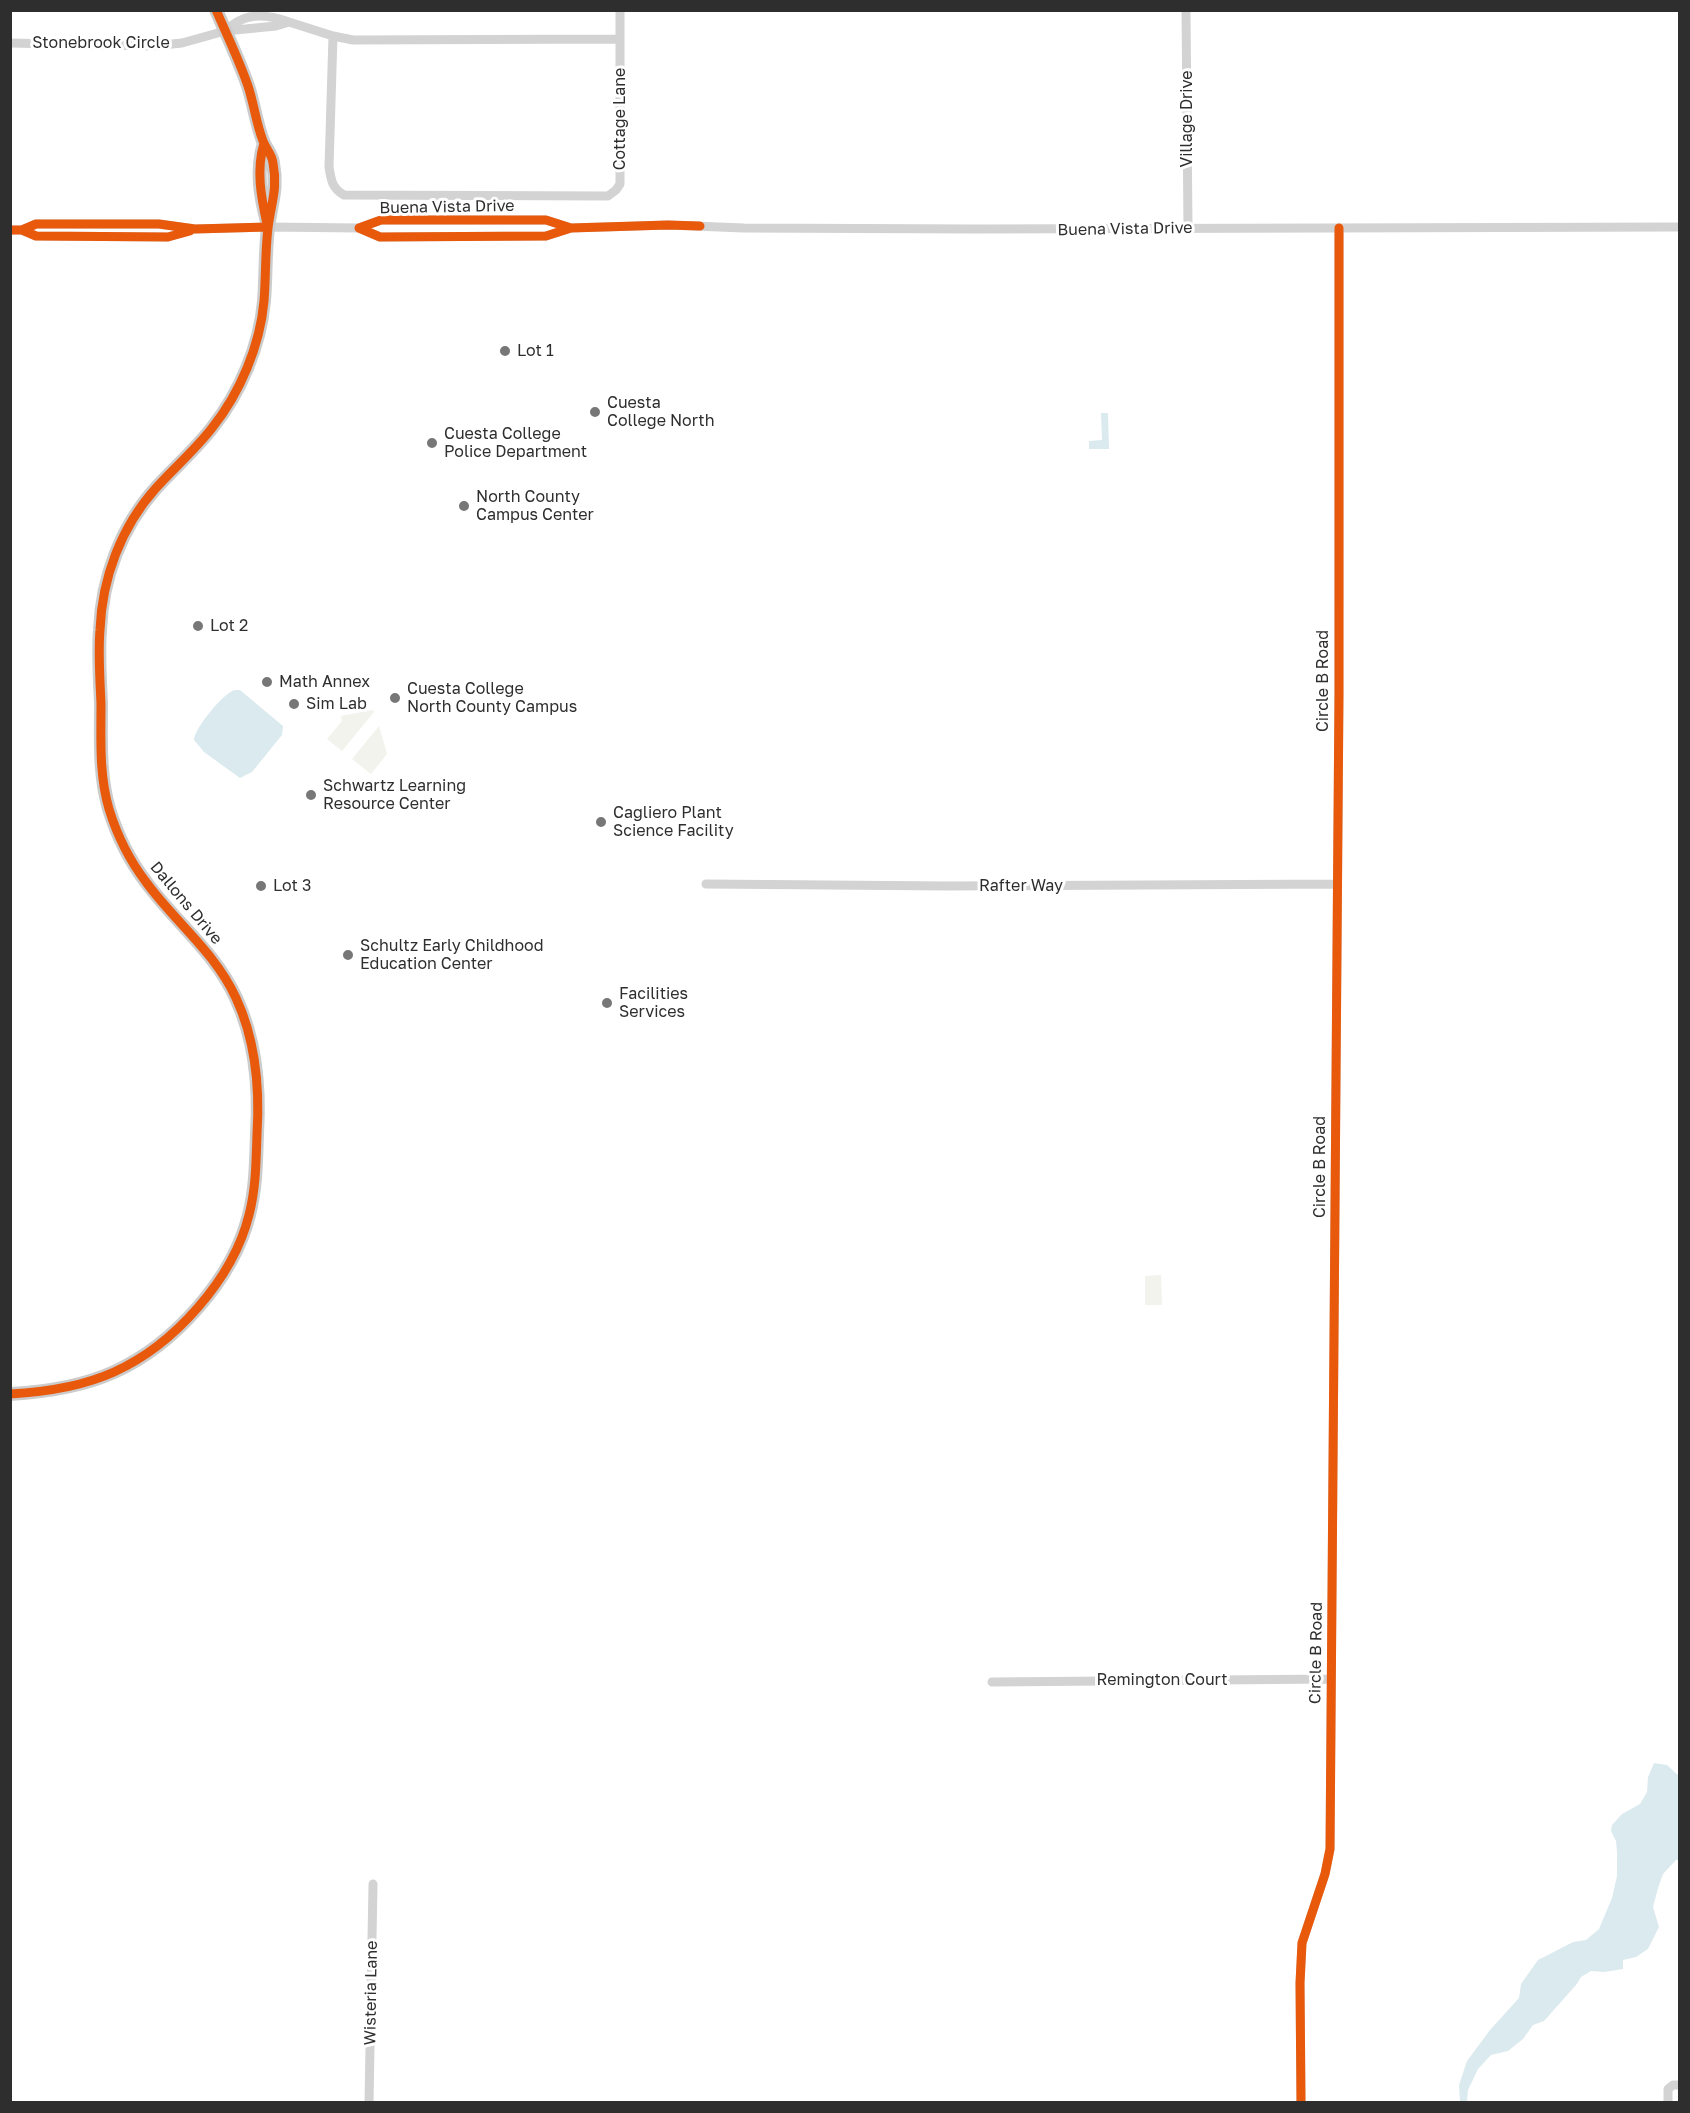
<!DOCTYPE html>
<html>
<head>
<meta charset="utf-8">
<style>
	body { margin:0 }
	#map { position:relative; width:1690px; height:2113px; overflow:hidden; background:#fff; font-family:"Golos Text",sans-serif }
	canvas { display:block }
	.frame { position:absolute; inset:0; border:12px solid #2e2e2e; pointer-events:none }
</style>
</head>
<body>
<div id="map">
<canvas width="1690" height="2113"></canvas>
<div class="frame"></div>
</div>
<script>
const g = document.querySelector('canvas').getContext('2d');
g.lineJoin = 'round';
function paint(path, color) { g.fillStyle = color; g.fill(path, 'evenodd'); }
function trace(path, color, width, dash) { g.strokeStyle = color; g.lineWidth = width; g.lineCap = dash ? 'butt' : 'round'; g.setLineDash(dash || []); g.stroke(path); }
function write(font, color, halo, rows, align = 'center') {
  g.font = font + ' "Golos Text",sans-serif'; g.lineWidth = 6; g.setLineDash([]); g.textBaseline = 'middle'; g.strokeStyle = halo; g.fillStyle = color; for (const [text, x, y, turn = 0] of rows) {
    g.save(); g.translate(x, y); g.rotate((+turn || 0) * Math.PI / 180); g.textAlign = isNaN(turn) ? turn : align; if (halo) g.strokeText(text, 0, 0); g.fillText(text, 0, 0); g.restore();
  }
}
paint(new Path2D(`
	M373,710l1,2 -32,39 -15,-12 15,-18 -1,-5z
	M379,726l8,28 -16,20 -19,-15z
	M1161,1275l1,30h-17v-29z`), '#f1f3ec');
paint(new Path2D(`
	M1101,413h7l1,36h-20v-8l13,-1z
	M235,690h5l43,36 -1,9 -30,37 -12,6 -36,-26 -10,-12c0,-11 30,-48 41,-50z
	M1654,1763l13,2 12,11 1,84h-4l-13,14 -5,14 -5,19 6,20 -11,22 -12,8 -13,3v9l-19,3 -13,-1 -10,6 -5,8 -32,36 -11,4 -10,14 -15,12 -17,4 -13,14 -10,21 -1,12h-7l-1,-17 8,-24 23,-31 29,-32 2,-14 17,-24 35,-18 13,-2 13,-11 13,-31 5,-22v-24l-1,-11 -5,-10 1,-6 10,-11 18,-10 7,-12 1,-15z`), '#dbeaee');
trace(new Path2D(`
	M1186,10l2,218
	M289,22l44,14 20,4 267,-1v145l-4,6 -8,6 -264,-1c-12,-7 -13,-15 -15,-28l4,-131
	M620,39v-29
	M10,43l142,3 30,-3 43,-12 51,-5 13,-4c-14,-5 -34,-9 -48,-2 -6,2 -11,7 -16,11
	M359,228l21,9 166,-1 25,-8
	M10,230h12l14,-6h123l36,5 73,-2 91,1 22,-8h165l25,8 97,-3 76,3 231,1 705,-2
	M22,230l14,6 132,1 22,-7
	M706,884l244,2 387,-2
	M992,1682l339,-3
	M369,2102l4,-218
	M1301,2102l-1,-119 2,-40 23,-69 5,-25 9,-1157v-464
	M1668,2102v-13l5,-4h7`), '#d3d3d3', 9);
trace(new Path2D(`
	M264,143c-8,27 -4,52 3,79
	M10,1394c36,-2 71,-7 104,-22 60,-27 119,-93 135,-157 7,-27 7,-53 8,-81 3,-47 -1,-93 -21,-136 -21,-46 -61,-76 -90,-116 -16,-21 -29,-47 -37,-73 -10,-34 -8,-70 -8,-105 -1,-25 -3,-50 -1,-74 2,-52 21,-103 56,-142 18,-20 39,-38 56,-60 28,-35 48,-82 52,-127 2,-24 1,-49 4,-73 3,-25 10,-39 5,-65 -1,-9 -7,-14 -10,-22 -7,-18 -9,-37 -15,-55 -9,-26 -21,-51 -32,-76`), '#ccc', 14);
trace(new Path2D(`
	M264,143c-8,27 -3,54 3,81
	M359,228l22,-8h165l25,8 97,-3 32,1
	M359,228l21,9 166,-1 25,-8
	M10,230h12l14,-6h123l36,5 73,-2
	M22,230l14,6 132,1 22,-6
	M10,1394c36,-2 71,-7 104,-22 60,-27 119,-93 135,-157 7,-27 7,-53 8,-81 3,-47 -1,-93 -21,-136 -21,-46 -61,-76 -90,-116 -16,-21 -29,-47 -37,-73 -10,-34 -8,-70 -8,-105 -1,-25 -3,-50 -1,-74 2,-52 21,-103 56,-142 18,-20 39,-38 56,-60 28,-35 48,-82 52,-127 2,-24 1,-49 4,-73 3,-25 10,-39 5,-65 -1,-9 -7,-14 -10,-22 -7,-18 -9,-37 -15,-55 -9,-26 -21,-51 -32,-76
	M1301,2102l-1,-119 2,-40 23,-69 5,-25 9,-1157v-464`), '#e8590c', 9);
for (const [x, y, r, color] of [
	[505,351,6,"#777"],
	[595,412,6,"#777"],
	[432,443,6,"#777"],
	[464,506,6,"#777"],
	[198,626,6,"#777"],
	[267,682,6,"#777"],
	[395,698,6,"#777"],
	[294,704,6,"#777"],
	[311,795,6,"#777"],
	[601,822,6,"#777"],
	[261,886,6,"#777"],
	[348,955,6,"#777"],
	[607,1003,6,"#777"]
]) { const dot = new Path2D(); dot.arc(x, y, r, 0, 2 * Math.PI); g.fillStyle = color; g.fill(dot); trace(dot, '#fff', 2); }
write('16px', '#2e2e2e', '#fff', [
	["Stonebrook Circle",101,43],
	["Cottage Lane",620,119,-90],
	["Village Drive",1187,119,-90],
	["Buena Vista Drive",447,207,-1],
	["Buena Vista Drive",1125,229,-1],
	["Circle B Road",1323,681,-90],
	["Rafter Way",1021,886],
	["Dallons Drive",186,903,50],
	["Circle B Road",1320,1167,-90],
	["Circle B Road",1316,1653,-89],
	["Remington Court",1162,1680],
	["Wisteria Lane",371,1993,-89]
]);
write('16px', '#2e2e2e', '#fff', [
	["Lot 1",517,351],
	["Cuesta",607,403],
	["College North",607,421],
	["Cuesta College",444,434],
	["Police Department",444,452],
	["North County",476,497],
	["Campus Center",476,515],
	["Lot 2",210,626],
	["Math Annex",279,682],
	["Cuesta College",407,689],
	["North County Campus",407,707],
	["Sim Lab",306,704],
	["Schwartz Learning",323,786],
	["Resource Center",323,804],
	["Cagliero Plant",613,813],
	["Science Facility",613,831],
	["Lot 3",273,886],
	["Schultz Early Childhood",360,946],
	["Education Center",360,964],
	["Facilities",619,994],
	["Services",619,1012]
], 'left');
</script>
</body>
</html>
